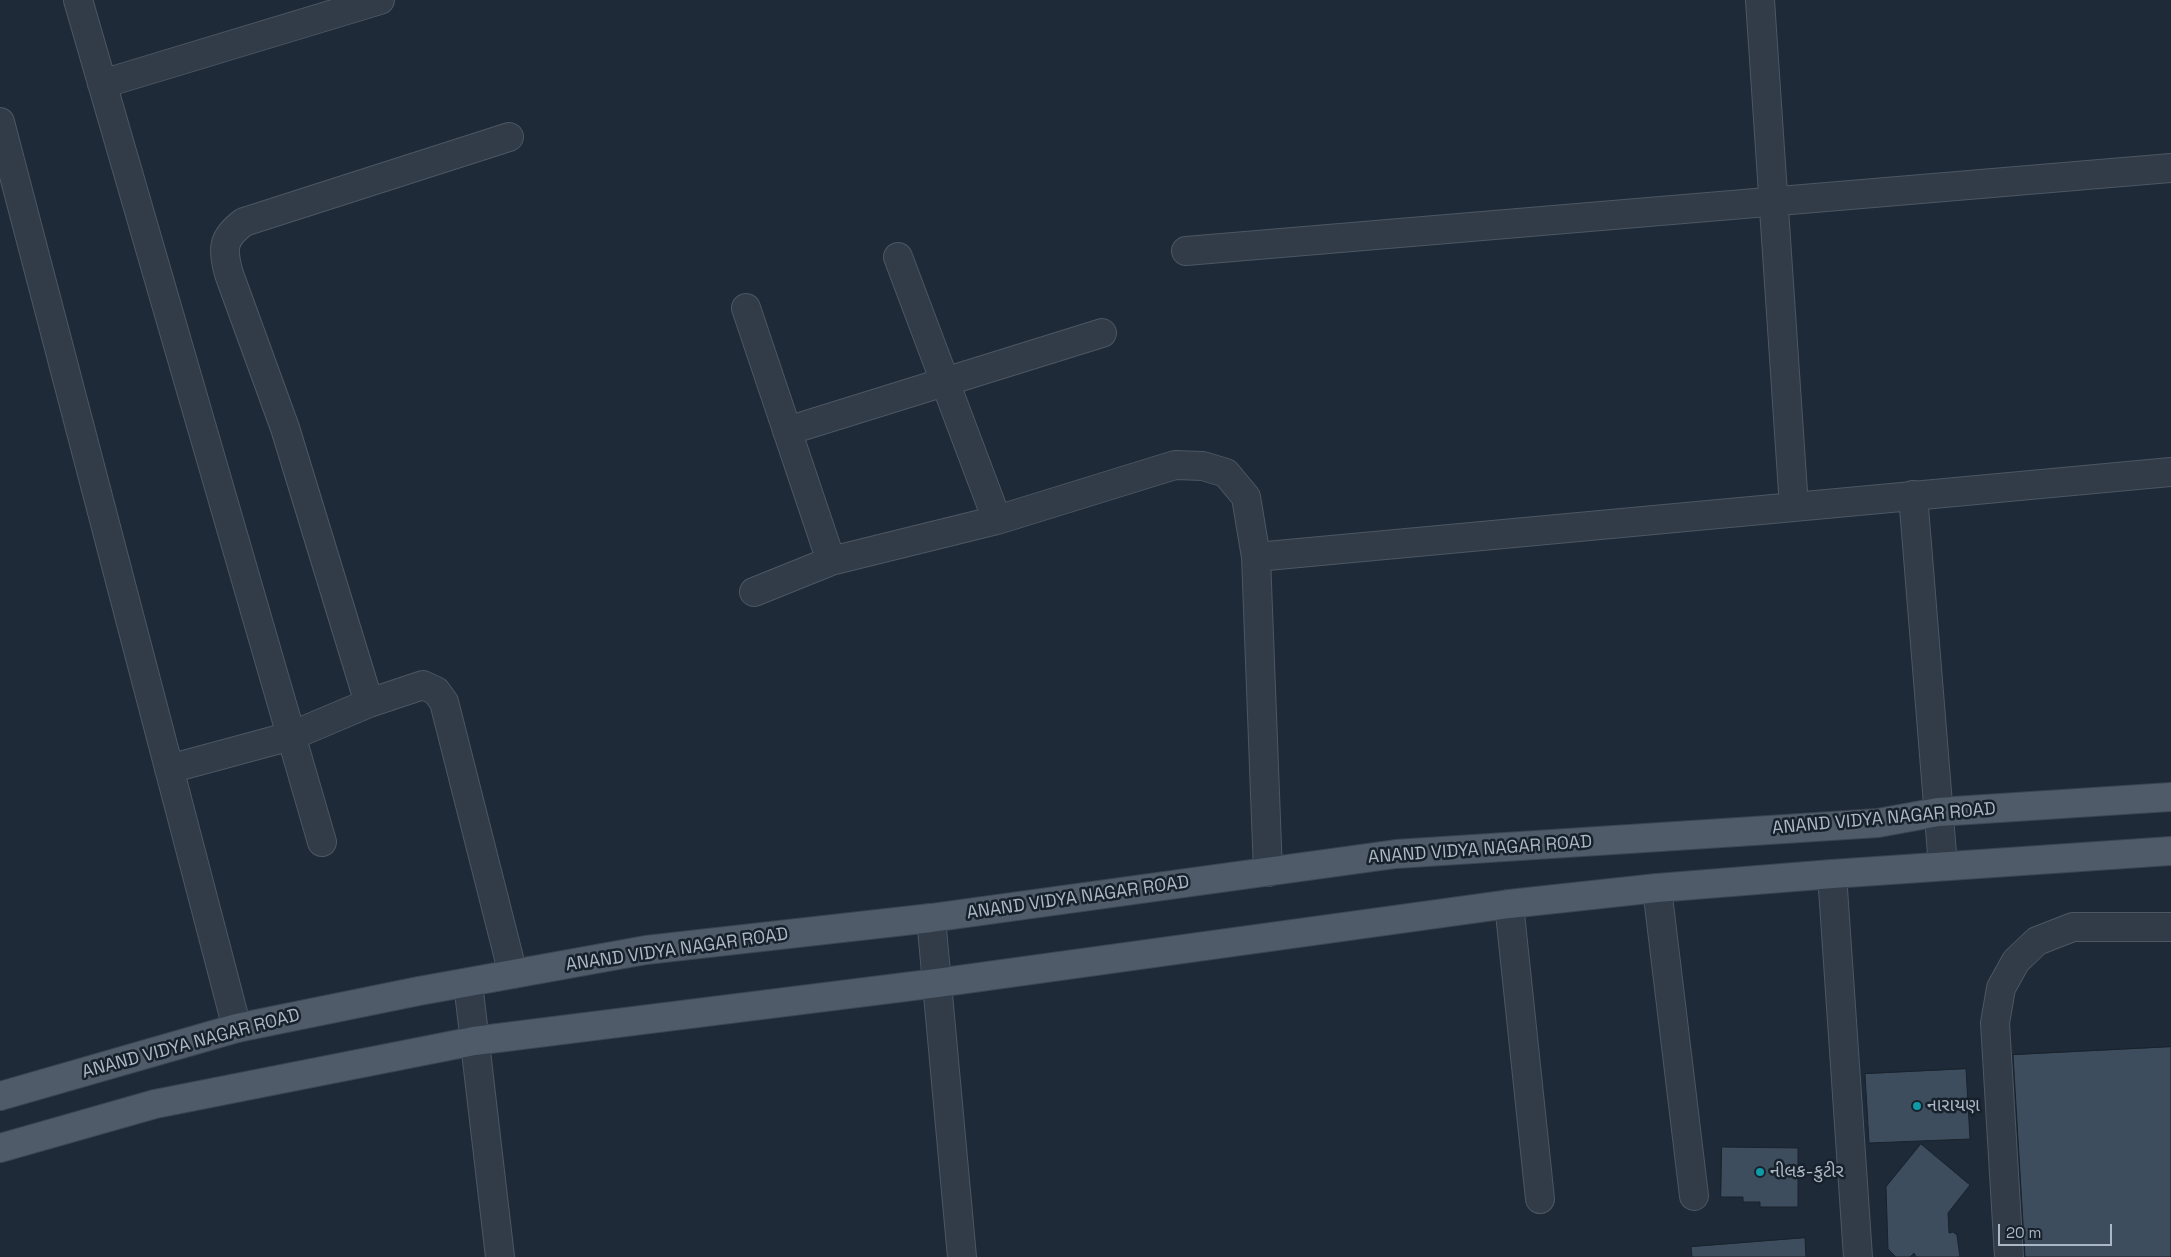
<!DOCTYPE html>
<html>
<head>
<meta charset="utf-8">
<style>
	body { margin:0 }
	#map { position:relative; width:2171px; height:1257px; overflow:hidden; background:#1e2a37; font-family:"Space Grotesk",sans-serif }
	canvas { display:block }
	.scale { position:absolute; left:1998px; top:1224px; width:114px; height:22px; box-sizing:border-box; border:2px solid #abb7c5; border-top:0; padding-left:6px; font-size:15px; line-height:18px; white-space:nowrap; color:#abb7c5; -webkit-text-stroke:4px #17212c; paint-order:stroke }
</style>
</head>
<body>
<div id="map">
<canvas width="2171" height="1257"></canvas>
<div class="scale">20 m</div>
</div>
<script>
const g = document.querySelector('canvas').getContext('2d');
g.lineJoin = 'round';
function paint(path, color) { g.fillStyle = color; g.fill(path, 'evenodd'); }
function trace(path, color, width, dash) { g.strokeStyle = color; g.lineWidth = width; g.lineCap = dash ? 'butt' : 'round'; g.setLineDash(dash || []); g.stroke(path); }
function write(font, color, halo, rows, align = 'center') {
  g.font = font + ' "Space Grotesk","Noto Sans Gujarati",sans-serif'; g.lineWidth = 5; g.setLineDash([]); g.textBaseline = 'middle'; g.strokeStyle = halo; g.fillStyle = color; for (const [text, x, y, turn = 0] of rows) {
    g.save(); g.translate(x, y); g.rotate((+turn || 0) * Math.PI / 180); g.textAlign = isNaN(turn) ? turn : align; if (halo) g.strokeText(text, 0, 0); g.fillText(text, 0, 0); g.restore();
  }
}
const building = new Path2D(`
	M2171,1047v210h-146l-12,-202z
	M1966,1069l4,70 -101,4 -4,-69z
	M1921,1144l49,41 -22,28 1,20 4,-1 4,3 3,22h-44l-2,-4 -4,4h-14l-8,-8 -2,-62z
	M1722,1147l76,1v59h-38v-5h-17v-5h-22z
	M1805,1238l1,19h-114l-1,-10z`);
paint(building, '#3e4d5d');
trace(building, '#19232e', 1);
const minor = new Path2D(`
	M78,0l244,842
	M1760,0l34,507
	M102,84l278,-84
	M0,122l237,906
	M1186,251l985,-83
	M898,257l99,263
	M746,308l85,253
	M787,431l315,-98
	M1913,495l30,371
	M1256,557l915,-85
	M754,592l77,-31 166,-41 178,-55 28,1 23,7 20,24 10,60 12,315
	M369,703l-84,-275 -56,-154c-7,-25 -7,-36 15,-52l265,-85
	M169,769l122,-33 78,-33 54,-18 13,6 8,11 69,272
	M1832,874l26,383
	M1657,888l37,308
	M1509,904l31,295
	M931,918l31,339
	M468,983l32,274
	M2009,1257l-14,-234 6,-35 15,-27 21,-20 36,-14h98`);
const major = new Path2D(`
	M0,1096l237,-68 182,-37 227,-41 285,-32 465,-64 482,-31 60,-11 233,-15
	M0,1148l155,-44 319,-63 463,-58 572,-79 148,-16 175,-14 339,-23`);
trace(minor, '#4c5763', 30);
trace(major, '#3b4551', 30);
trace(minor, '#313c48', 28);
trace(major, '#4f5b68', 28);
for (const [x, y, r, color] of [
	[1917,1106,5,"#0f9aa8"],
	[1760,1172,5,"#0f9aa8"]
]) { const dot = new Path2D(); dot.arc(x, y, r, 0, 2 * Math.PI); g.fillStyle = color; g.fill(dot); trace(dot, '#17212c', 2); }
write('18px', '#abb7c5', '#17212c', [
	["ANAND VIDYA NAGAR ROAD",1884,819,-5],
	["ANAND VIDYA NAGAR ROAD",1480,850,-4],
	["ANAND VIDYA NAGAR ROAD",1078,898,-8],
	["ANAND VIDYA NAGAR ROAD",677,950,-8],
	["ANAND VIDYA NAGAR ROAD",191,1044,-15]
]);
write('18px', '#abb7c5', '#17212c', [
	["નારાયણ",1927,1106],
	["નીલક-કુટીર",1770,1172]
], 'left');
</script>
</body>
</html>
